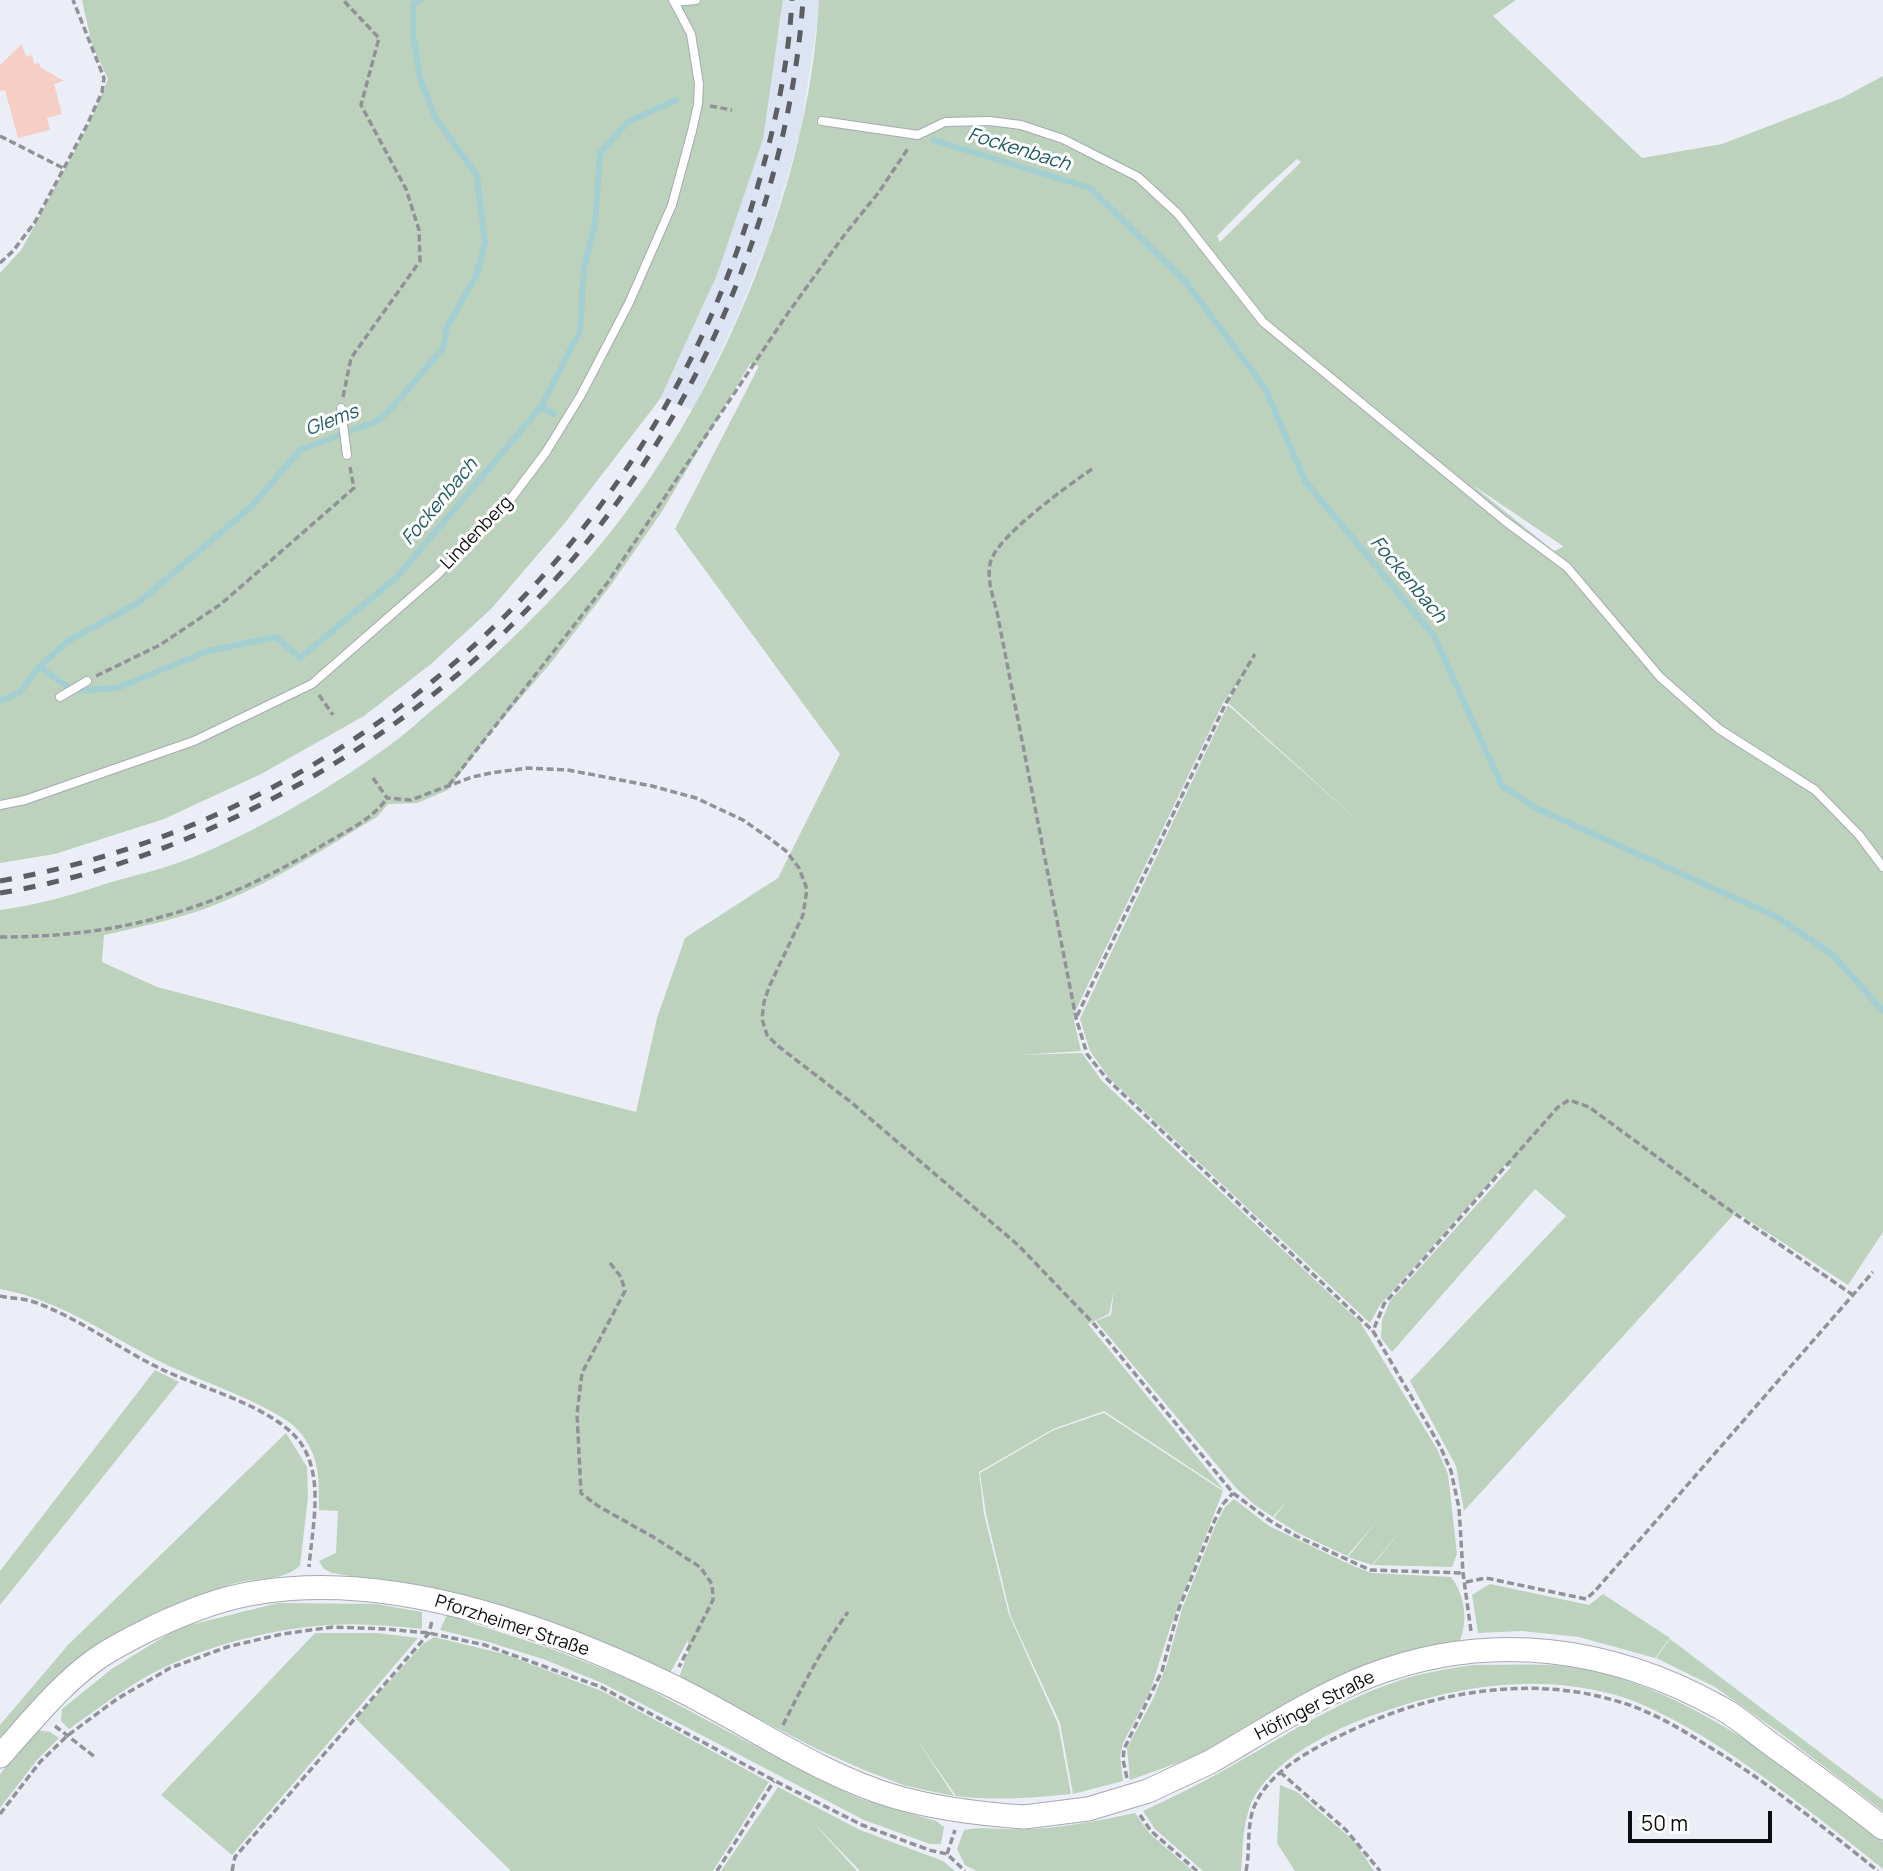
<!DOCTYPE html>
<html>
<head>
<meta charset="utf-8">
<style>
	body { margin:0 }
	#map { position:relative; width:1883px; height:1871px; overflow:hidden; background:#ebeef6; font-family:Manrope,sans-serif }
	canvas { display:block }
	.scale { position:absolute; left:1628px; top:1811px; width:144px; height:32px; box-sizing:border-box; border:4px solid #0c0d10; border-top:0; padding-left:9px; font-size:21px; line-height:24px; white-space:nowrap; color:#0c0d10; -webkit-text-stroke:5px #fff; paint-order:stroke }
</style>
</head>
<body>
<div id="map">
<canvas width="1883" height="1871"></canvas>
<div class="scale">50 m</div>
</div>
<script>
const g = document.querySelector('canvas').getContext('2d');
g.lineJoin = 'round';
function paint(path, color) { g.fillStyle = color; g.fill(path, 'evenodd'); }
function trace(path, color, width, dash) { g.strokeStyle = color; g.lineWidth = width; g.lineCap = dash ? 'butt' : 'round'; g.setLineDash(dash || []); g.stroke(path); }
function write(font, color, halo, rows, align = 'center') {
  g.font = font + ' Manrope,sans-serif'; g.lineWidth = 6; g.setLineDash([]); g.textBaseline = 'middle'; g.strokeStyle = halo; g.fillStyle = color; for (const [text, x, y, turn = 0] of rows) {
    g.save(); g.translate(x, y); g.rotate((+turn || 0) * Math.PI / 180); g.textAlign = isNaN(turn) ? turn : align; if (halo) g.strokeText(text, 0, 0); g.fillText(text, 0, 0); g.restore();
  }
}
paint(new Path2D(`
	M783,0h36l-2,24 -17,110 -31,104 -31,77 -45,95 -33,-11 57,-124 63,-246z`), '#dce3f2');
paint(new Path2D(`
	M82,0h701l-20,139 -46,136 -57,124 -96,125 -73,85 -60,55 -67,52 -103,58 -97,45 -109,35 -55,9v-590l22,-24 67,-125 19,-45 -16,-34z
	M819,0h697l-23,16 149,142 80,-14 120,-46 41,-22v1156l-35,53 -112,-73 -272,299 -8,-45 -46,-85 156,-165 -31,-27 -143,163 -11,-14 1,-18 8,-19 121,-134 -5,-3 -126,141 -10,18 -261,-245 -19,-27 -10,-32 148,-314 136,121 -137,-124 19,-29 -22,28 -151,315 8,35 -62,4 63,-2 20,28 258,241 77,127 11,25 9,80 -5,13 -79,-2 34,-42 -35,42 -24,-8 30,-37 -31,36 -49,-23 -24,-15 13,-18 -14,17 -18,-12 -18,-16 -141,-168 15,-6 3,-24 -5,23 -23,11 2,-1 136,166 -120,-79 -51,18 -74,43 5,42 25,101 49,109 13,70c-39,4 -76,7 -115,2l-40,-58 38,58 -48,-10 -42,-16 -47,-21 -138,-71 11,-32 -4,-7 1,3 -17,31 -271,-89 -67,-11 -8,-4 -5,-8 17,-8 2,-42 -19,-1c0,-32 1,-55 -21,-80 -19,-22 -99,-50 -129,-64 -56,-27 -107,-66 -169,-77v-379c40,-5 77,-17 115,-29 25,-7 52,-13 76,-23 65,-26 138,-69 195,-110 20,-14 37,-31 56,-46 57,-49 111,-101 159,-158 118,-142 209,-360 218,-544zM1297,159l4,3 -81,80 -3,-6 39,-40zM750,364l9,2 -84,163 165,225 -62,124 -93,60 -28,80 -21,94 -479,-125 -55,-25 2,-27c40,-9 80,-17 118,-33 55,-22 105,-55 155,-85l11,-13 29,-1 31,-13 44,-59 58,-67 61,-79 50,-72zM1471,484l92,62v1l-9,4z
	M155,1370l24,12 -179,223v-34z
	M1104,1413l119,78 -53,137 -20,64 -27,51 -3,14 3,24 -50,13 -13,-71 -49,-106 -25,-103 -6,-41 74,-43z
	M286,1433l21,34 1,30 -8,69c-21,16 -36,11 -60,16 -11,2 -21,7 -31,10 -85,26 -155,79 -209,149v-16l68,-80z
	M1234,1499l35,27 80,38 22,9 80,4c14,18 17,43 9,64l-43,8 -51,16 -39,18 -135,75 -62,22 -3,-32 27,-51 13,-33 15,-55 34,-85 9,-17z
	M1490,1584l99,21 14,-11 67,44 -15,20 -76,-21 -57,-6 -44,2 -6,-38z
	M278,1603l98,1 46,8v17c-30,-3 -62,-6 -92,-4 -54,3 -112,18 -161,40 -36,16 -68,42 -100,64l-8,-8 1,-12 51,-41 65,-40z
	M447,1615l102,33 83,32 181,97 48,22 75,22 8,6 -3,17h-11l-66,-24 -262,-137 -59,-24 -58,-18 -45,-11z
	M315,1633h62l41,5 -186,217 -71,-60z
	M434,1637l70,17 100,38 165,90 -56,89h-202l-155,-152 67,-75z
	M1670,1639l213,161v11l-103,-78 -65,-46 -59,-29z
	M1473,1665c39,0 79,-3 117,5 111,26 206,103 293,172v27c-60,-48 -119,-95 -184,-135 -27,-15 -56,-32 -87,-40 -84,-22 -164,-6 -244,23 -42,16 -108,50 -120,96 -6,19 -5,39 -7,58h-38l-48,-42 -12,-18c30,-14 61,-29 90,-46 53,-30 104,-63 162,-83 25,-9 52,-13 78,-17z
	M38,1730l12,2 9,6 -22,22 -37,48v-34z
	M1280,1785l17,7 57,49 20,30h-79l-18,-28z
	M778,1787l82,43 83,31 12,10h-95l-49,-51 46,51h-136z
	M1135,1813l15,21 43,37h-217l-11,-6 -8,-16 7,-19c19,-4 36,0 55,-1 39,0 78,-8 116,-16z`), '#bcd2bc');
trace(new Path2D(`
	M933,140l157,48 95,93 80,107 40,93 129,155 68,150 34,22 241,109 55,37 51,57
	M541,407l13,7
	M39,667l35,24 43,-3 91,-37 68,-14 24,21 98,-82 143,-169 39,-76 4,-63 11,-45 5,-70 28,-31 48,-22
	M0,701l19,-8 20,-26 29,-26 70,-38 114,-97 48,-56 77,-29 14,-12 52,-61 4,-21 30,-53 8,-31 -8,-67 -42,-59 -15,-39 -7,-44v-30l7,-4`), '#a3ced2', 6);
paint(new Path2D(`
	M22,44l4,13 6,-2 2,9 5,-1 1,4 24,14 -10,3 8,30 -15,4 3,12 -32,8 -13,-48 -5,1v-26z`), '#f5cec5');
const lane = new Path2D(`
	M674,2l22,-2
	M822,121l96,14 27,-13 44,-1 32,4 42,14 75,38 40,37 85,108 242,199 62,46 93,110 59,52 96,61 44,45 24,32
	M341,408l6,47
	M60,697l27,-16
	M0,805l25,-5 169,-59 118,-57 126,-110 69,-70 39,-52 35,-57 48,-92 43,-98 20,-74 6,-27 1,-20 -8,-50 -18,-34`);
const secondary = new Path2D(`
	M0,1756c30,-33 59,-70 95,-96 18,-13 39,-23 59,-33 34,-16 69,-30 107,-35 134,-21 288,35 407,92 74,35 150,91 228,113 42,12 84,17 128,20
	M1210,1762c52,-30 103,-64 159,-86 120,-46 241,-30 352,32 17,9 32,23 47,34 39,28 77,56 115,86`);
trace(lane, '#a6a9b1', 10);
trace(secondary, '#a6a9b1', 25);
trace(new Path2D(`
	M710,106l22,4
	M0,136l63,32
	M0,263l13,-12 22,-29 52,-97 15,-33 2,-14 -31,-78
	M343,397l8,-39 69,-97 -1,-31 -13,-41 -45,-84 18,-67 -36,-38
	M1092,469c-23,16 -98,69 -102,95 -3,16 3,33 7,48l79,406 11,36 20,25 266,252
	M96,676l64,-31 61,-41 133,-116 -4,-21
	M319,695l14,20
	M373,778l14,20 24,2 61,-23 19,-4 36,-5 41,2 84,16 44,12 47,22 26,18 17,13 13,17 8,21 -4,26 -34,72 -5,15 -2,17 5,16 11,11 74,57 166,142 76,79 139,169 36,27 27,16 74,34 93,3
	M449,785l159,-203 180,-269 57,-79 34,-42 30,-45
	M0,937c124,0 217,-28 323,-92 23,-14 49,-25 64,-47
	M1077,1016l149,-313 29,-49
	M610,1263l11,14 4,14 -43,82 -5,41 4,79 17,13 57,32 45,29 12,17 1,16 -34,67
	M0,1296c12,3 25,2 37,7 43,16 81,45 122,65 41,20 114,38 141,74 25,35 12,86 9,125
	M1466,1582l20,-4 100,21 9,-8 278,-319
	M1471,1631l-8,-58 -4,-65 -8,-37 -11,-25 -67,-115 11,-27 174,-197 11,-7 20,7 132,97 132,91
	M783,1725c20,-40 39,-77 65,-113
	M55,1726l40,31
	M1280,1772l66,58 34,41
	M1127,1778l-4,-18 1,-11 38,-78 16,-60 35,-87 9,-19 11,-12
	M0,1814l40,-52 27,-26 50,-37 53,-31 57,-21 55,-13 51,-7 52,2 44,4 56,12 116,42 174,94 87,44 67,25 18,4 18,17
	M1140,1815l11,16 46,40
	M947,1854l8,-24
	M232,1871l3,-14 194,-224 3,-12
	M717,1871l57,-90
	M1246,1871c4,-19 1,-39 6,-58 13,-46 78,-73 118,-91 74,-32 165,-45 243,-22 34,9 65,27 95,46 60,36 115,81 170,125`), '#909298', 3.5, [7, 3.5]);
trace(lane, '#fff', 8);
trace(secondary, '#fff', 23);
trace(new Path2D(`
	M0,881c350,-62 636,-321 746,-656 23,-73 42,-149 46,-225
	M0,893c85,-14 168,-43 246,-81 247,-120 428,-328 513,-590 23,-72 39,-147 44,-222`), '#5c5e62', 5, [12, 12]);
const secondaryBridge = new Path2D(`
	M1024,1817l64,-8 60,-18 62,-29`);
trace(secondaryBridge, '#a6a9b1', 25, []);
trace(secondaryBridge, '#fff', 23);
write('18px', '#0c0d10', '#fff', [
	["Lindenberg",477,533,-46],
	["Pforzheimer Straße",512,1626,18],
	["Höfinger Straße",1315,1706,-27]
]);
write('italic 19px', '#205b60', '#fff', [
	["Fockenbach",1019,150,17],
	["Glems",332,421,-21],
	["Fockenbach",440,502,-50],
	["Fockenbach",1408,580,50]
]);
</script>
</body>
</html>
